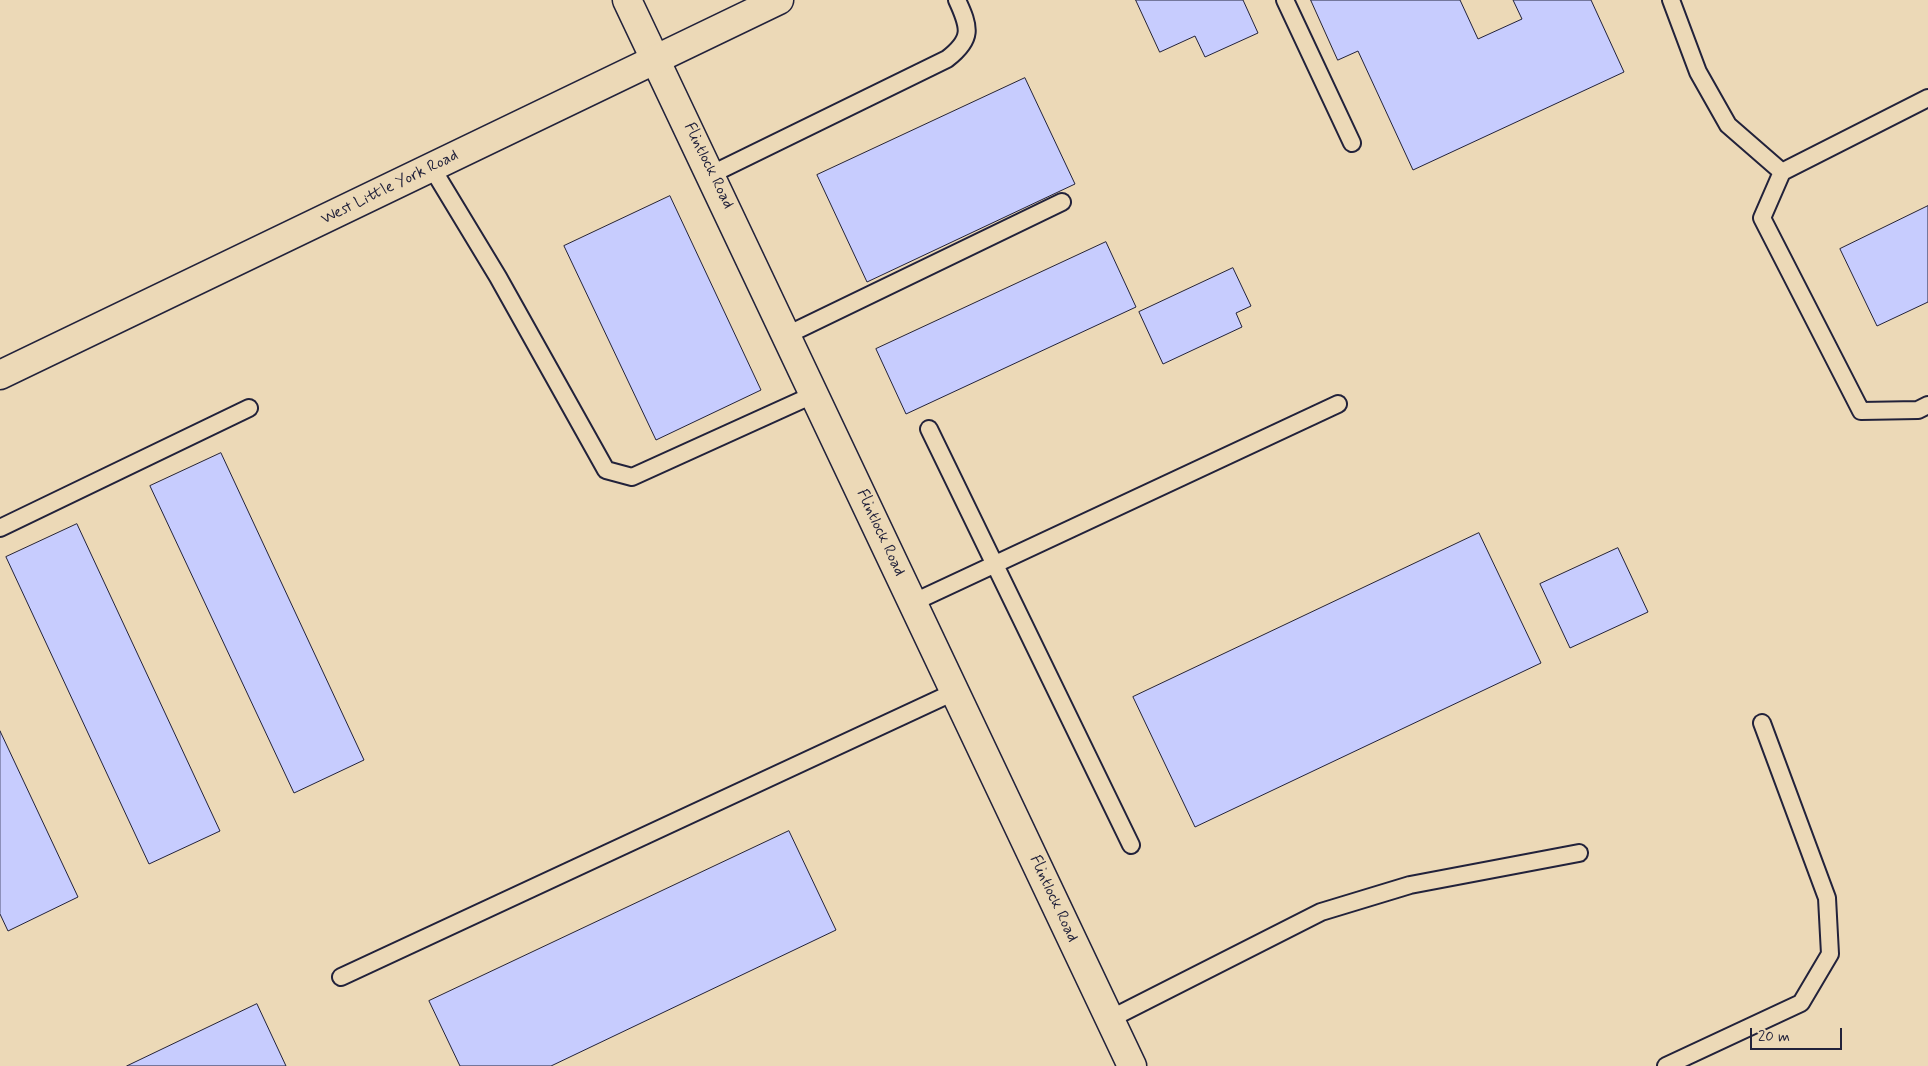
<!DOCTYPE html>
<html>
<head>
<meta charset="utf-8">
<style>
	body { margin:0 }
	#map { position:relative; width:1928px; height:1066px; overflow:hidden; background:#ecd9b7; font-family:Mynerve,sans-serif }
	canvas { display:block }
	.scale { position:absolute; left:1750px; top:1028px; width:92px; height:22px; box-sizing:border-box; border:2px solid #22223b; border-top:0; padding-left:6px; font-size:15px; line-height:18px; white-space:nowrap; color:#22223b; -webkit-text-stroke:4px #ecd9b7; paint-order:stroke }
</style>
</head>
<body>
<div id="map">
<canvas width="1928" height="1066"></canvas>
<div class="scale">20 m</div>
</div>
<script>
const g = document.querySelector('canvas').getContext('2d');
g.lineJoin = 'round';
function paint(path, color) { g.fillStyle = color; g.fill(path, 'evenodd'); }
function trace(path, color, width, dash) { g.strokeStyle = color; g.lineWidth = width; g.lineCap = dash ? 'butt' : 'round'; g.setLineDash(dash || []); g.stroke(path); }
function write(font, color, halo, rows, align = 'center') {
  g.font = font + ' Mynerve,sans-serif'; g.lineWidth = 4; g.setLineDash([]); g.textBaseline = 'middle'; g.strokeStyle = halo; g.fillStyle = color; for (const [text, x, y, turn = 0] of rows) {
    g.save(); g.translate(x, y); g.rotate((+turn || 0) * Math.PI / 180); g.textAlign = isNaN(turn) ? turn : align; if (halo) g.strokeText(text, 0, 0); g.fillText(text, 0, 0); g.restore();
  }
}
const building = new Path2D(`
	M1136,0h107l15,33 -53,24 -10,-21 -35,16z
	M1311,0h149l18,39 44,-20 -9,-19h78l33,72 -211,98 -55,-119 -20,9z
	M1025,78l50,106 -208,98 -50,-107z
	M670,196l91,194 -105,50 -92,-194z
	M1928,206v96l-51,24 -37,-77z
	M1106,242l30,65 -230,107 -30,-65z
	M1233,268l18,38 -15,7 6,14 -79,37 -24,-52z
	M221,453l143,307 -70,33 -144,-307z
	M77,524l143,307 -71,33 -143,-307z
	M1479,533l62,130 -346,164 -62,-130z
	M1618,548l30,64 -78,36 -30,-64z
	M0,731l78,166 -70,34 -8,-17z
	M789,831l47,99 -285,136h-91l-31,-65z
	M257,1004l29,62h-159z`);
paint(building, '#c7ccfe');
trace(building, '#22223b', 1);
const lane = new Path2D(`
	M1285,0l67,143
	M1671,0l27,72 30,53 54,47
	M1928,98l-146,74 -20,46 99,193 57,-1 10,-5
	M432,168l66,109 108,193 26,7 183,-83
	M712,174l235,-115c26,-20 23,-31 10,-59
	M787,335l275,-133
	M929,429l202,416
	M0,528l249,-120
	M912,603l426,-199
	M341,977l613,-285
	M1110,1019l211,-107 89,-27 169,-32
	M1666,1066l135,-63 29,-49 -3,-56 -65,-175`);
const street = new Path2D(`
	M627,0c170,355 337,711 505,1066`);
const secondary = new Path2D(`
	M0,375l779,-375`);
trace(lane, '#22223b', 20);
trace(street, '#22223b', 31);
trace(secondary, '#22223b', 31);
trace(lane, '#ecd9b7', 16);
trace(street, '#ecd9b7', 28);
trace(secondary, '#ecd9b7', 28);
write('16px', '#22223b', '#ecd9b7', [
	["Flintlock Road",708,166,64],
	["West Little York Road",390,188,-26],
	["Flintlock Road",880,533,65],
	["Flintlock Road",1053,899,65]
]);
</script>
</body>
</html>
